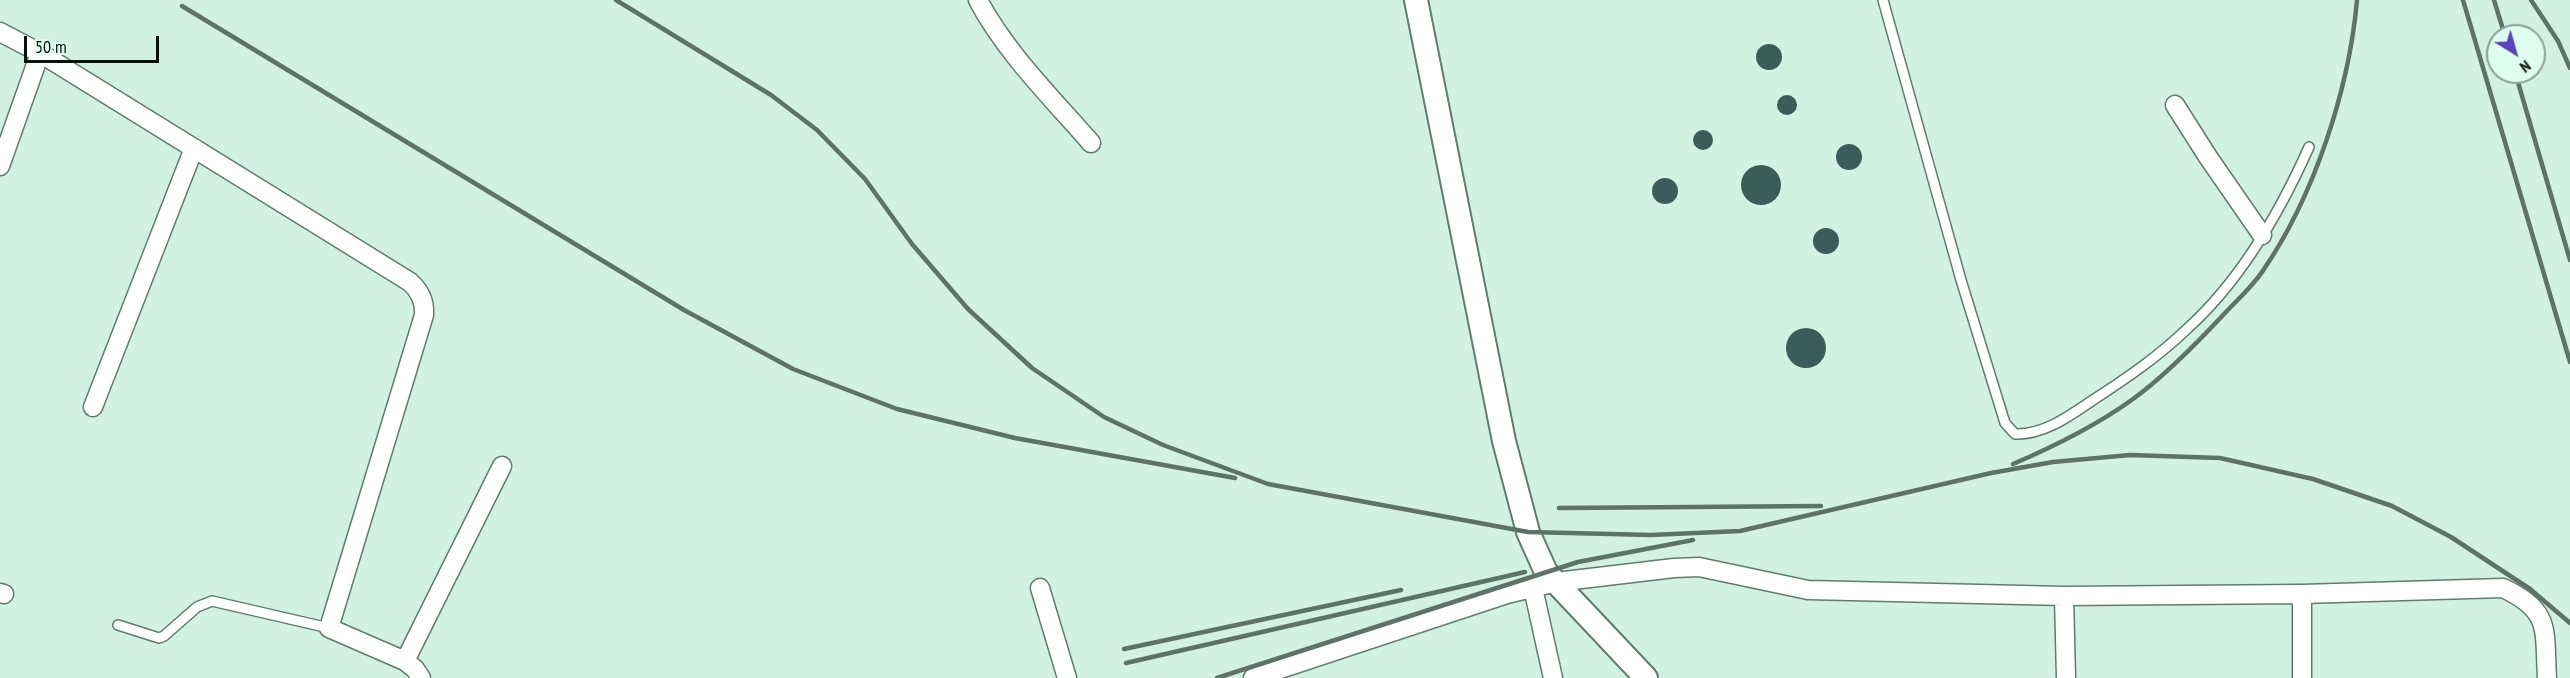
<!DOCTYPE html>
<html>
<head>
<meta charset="utf-8">
<style>
	body { margin:0 }
	#map { position:relative; width:2570px; height:678px; overflow:hidden; background:#d1f2e2; font-family:"PT Sans Narrow",sans-serif }
	canvas { display:block }
	.north { position:absolute; left:2486px; top:24px; width:60px; height:60px; box-sizing:border-box; background:#deffef; border:2px solid #88a095; border-radius:50%; rotate:143deg; font-size:16px; font-weight:700; line-height:24px; text-align:center; color:#07120d }
	.north::after { content:''; display:block; margin:auto; width:21px; height:27px; background:#5b43bc; clip-path:polygon(50% 0,100% 100%,50% 72%,0 100%) }
	.scale { position:absolute; left:24px; top:36px; width:135px; height:27px; box-sizing:border-box; border:3px solid #07120d; border-top:0; padding-left:8px; font-size:18px; line-height:21px; white-space:nowrap; color:#07120d; -webkit-text-stroke:4px #deffef; paint-order:stroke }
</style>
</head>
<body>
<div id="map">
<canvas width="2570" height="678"></canvas>
<div class="north">N</div>
<div class="scale">50 m</div>
</div>
<script>
const g = document.querySelector('canvas').getContext('2d');
g.lineJoin = 'round';
function paint(path, color) { g.fillStyle = color; g.fill(path, 'evenodd'); }
function trace(path, color, width, dash) { g.strokeStyle = color; g.lineWidth = width; g.lineCap = dash ? 'butt' : 'round'; g.setLineDash(dash || []); g.stroke(path); }
paint(new Path2D(`
	M1756 57a13 13 0 1 1 26 0a13 13 0 1 1-26 0Z
	M1777 105a10 10 0 1 1 20 0a10 10 0 1 1-20 0Z
	M1693 140a10 10 0 1 1 20 0a10 10 0 1 1-20 0Z
	M1836 157a13 13 0 1 1 26 0a13 13 0 1 1-26 0Z
	M1741 185a20 20 0 1 1 40 0a20 20 0 1 1-40 0Z
	M1652 191a13 13 0 1 1 26 0a13 13 0 1 1-26 0Z
	M1813 241a13 13 0 1 1 26 0a13 13 0 1 1-26 0Z
	M1786 348a20 20 0 1 1 40 0a20 20 0 1 1-40 0Z`), '#3b5d5a');
const service = new Path2D(`
	M1883,0l78,280 44,143 10,11c29,1 56,-19 78,-34 34,-22 66,-44 95,-72 53,-48 92,-116 121,-181
	M118,625l41,13 5,-2 33,-29 15,-6 117,27`);
const minor = new Path2D(`
	M978,0c28,53 74,98 113,143
	M0,32l40,21 370,229c10,9 15,19 14,33l-95,313 76,33 10,8 6,9
	M2175,105l33,52 54,78
	M0,166l40,-113
	M93,407l101,-259
	M1040,588l27,90
	M1533,588l20,90
	M0,593l4,1
	M2302,594v84
	M2064,596l2,82
	M405,661l97,-195
	M1253,678l254,-84 49,-12 118,-14 25,-1 109,23 256,6 238,-2 201,-6c49,23 41,42 44,90`);
const tertiary = new Path2D(`
	M1416,0l88,441 24,91 18,40 100,106`);
trace(service, '#5f7c6e', 12);
trace(minor, '#5f7c6e', 21);
trace(tertiary, '#5f7c6e', 26);
trace(service, '#fff', 9);
trace(minor, '#fff', 18);
trace(tertiary, '#fff', 22);
trace(new Path2D(`
	M616,0l155,95 46,35 48,49 47,65 56,65 64,59 72,49 59,28 105,39 260,48 123,3 89,-4 251,-58 62,-11 77,-7 90,3 93,21 79,27 59,31 79,52 40,34
	M2463,0l107,362
	M2494,0l11,36
	M2531,0l27,41 12,27
	M182,6l502,304 109,59 104,40 118,29 220,40
	M2515,72l55,188
	M2013,464c42,-18 83,-38 120,-65 32,-23 65,-57 92,-86 12,-13 27,-26 37,-41 52,-75 87,-182 95,-272
	M1559,508l262,-2
	M1124,649l277,-59
	M1126,663l399,-91
	M1217,678l361,-116 115,-22`), '#5d7268', 4.5);
</script>
</body>
</html>
